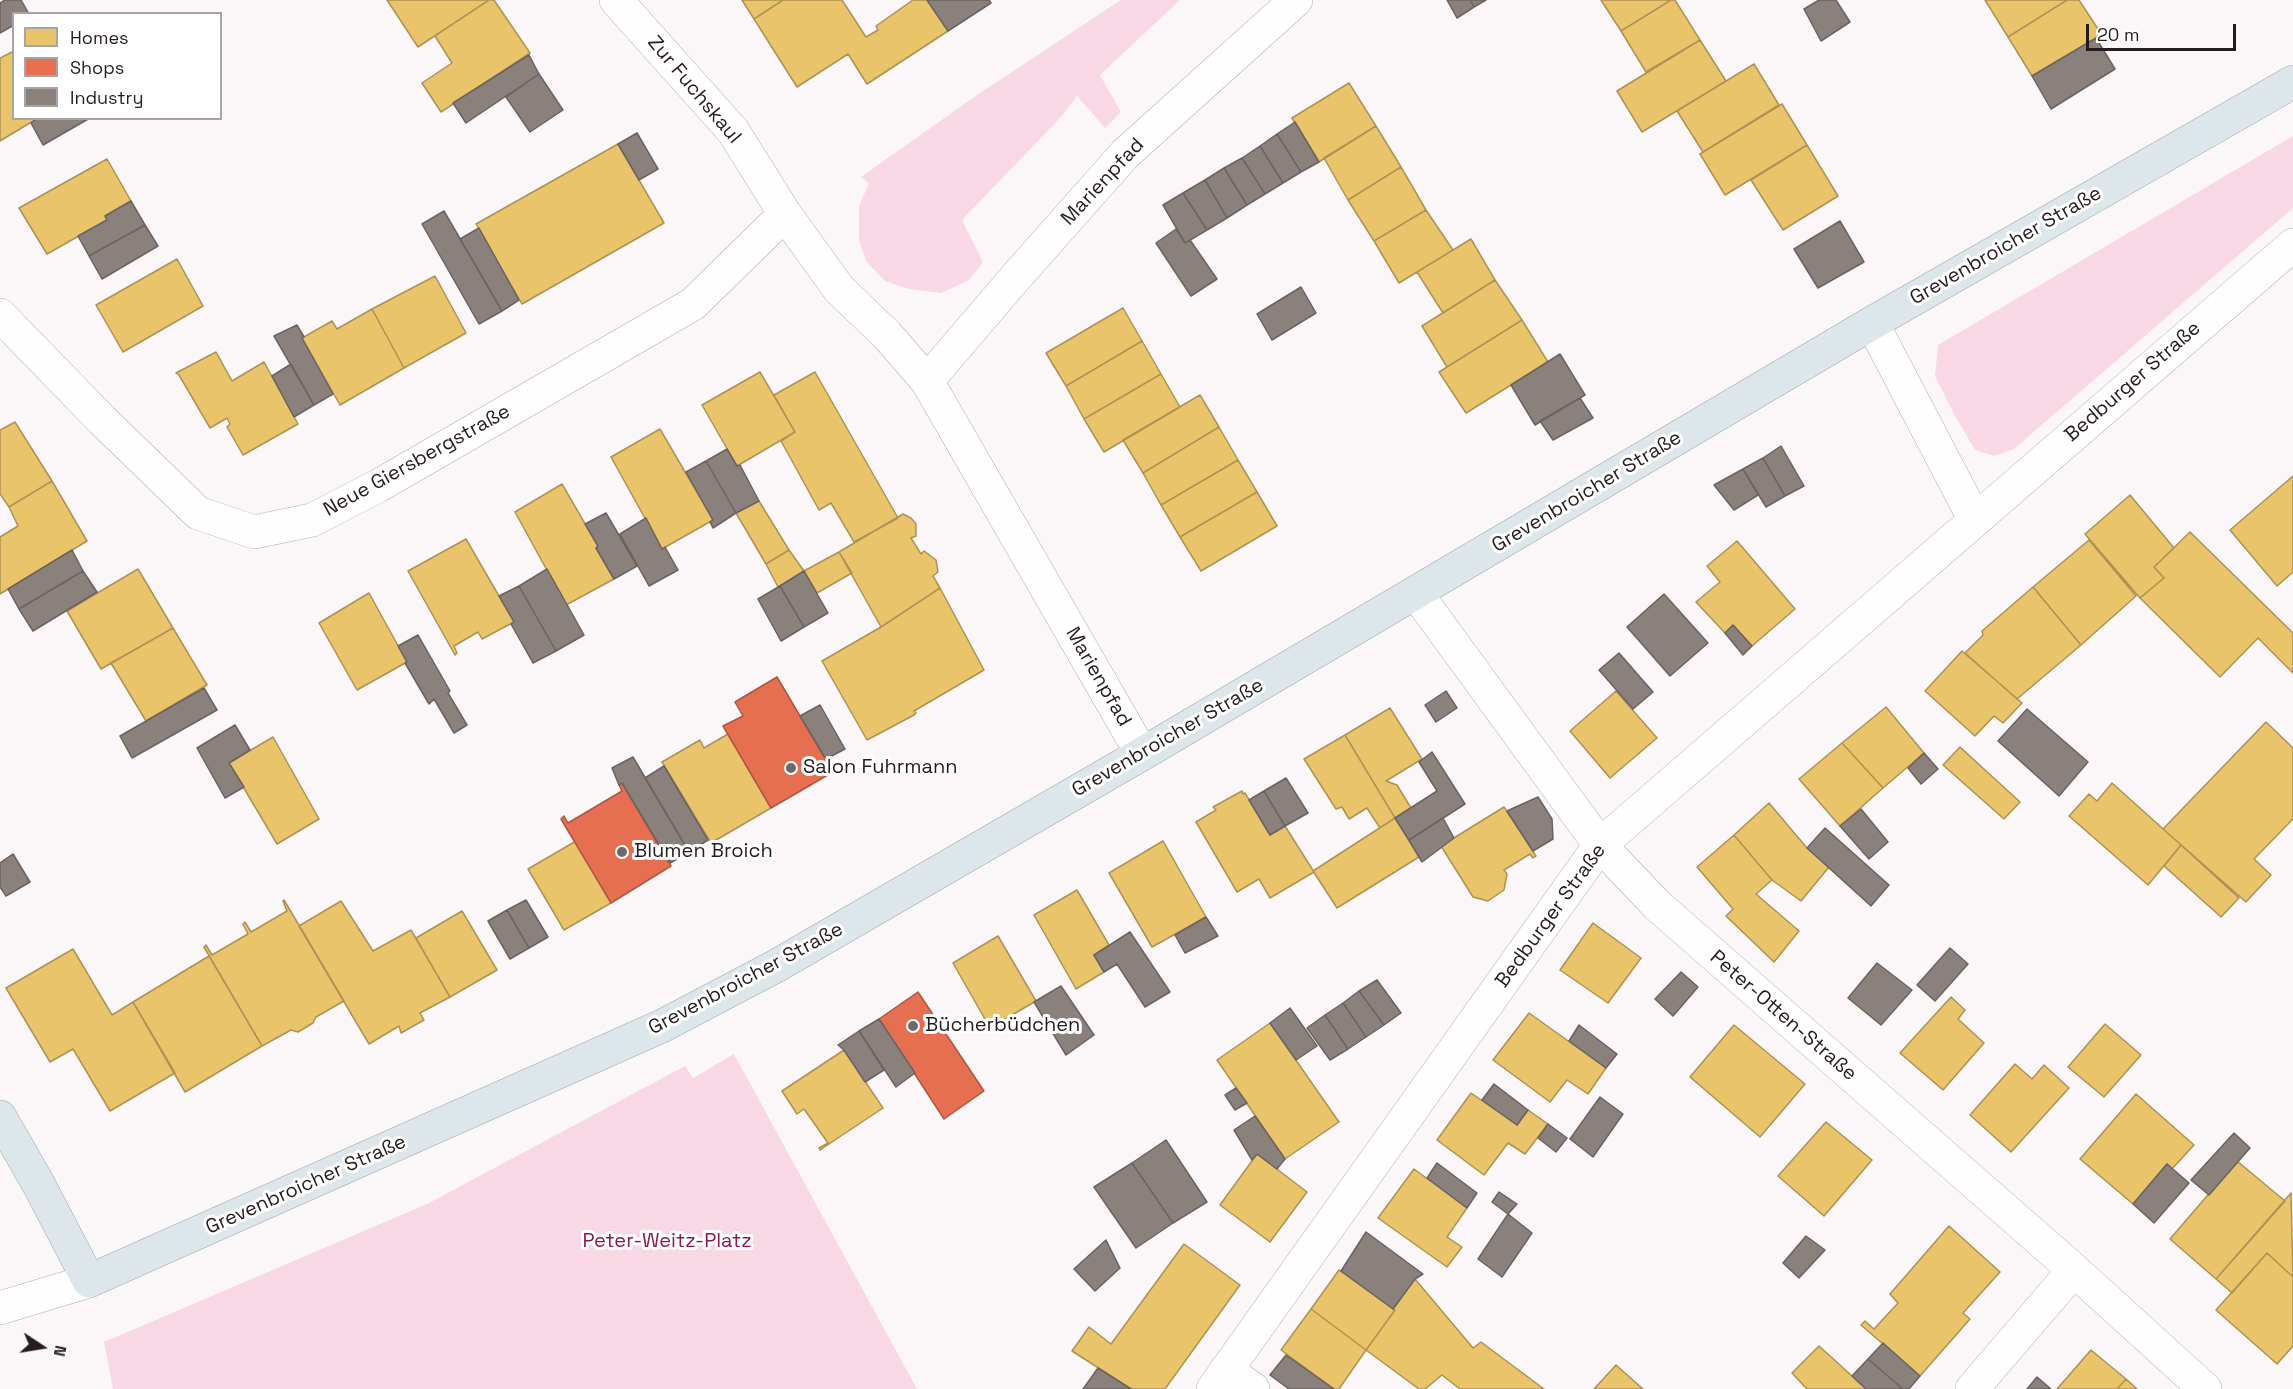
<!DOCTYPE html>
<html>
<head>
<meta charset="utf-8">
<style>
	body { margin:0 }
	#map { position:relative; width:2293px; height:1389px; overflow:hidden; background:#fbf7f9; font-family:"Space Grotesk",sans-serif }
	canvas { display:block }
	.legend { position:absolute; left:12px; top:12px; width:210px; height:108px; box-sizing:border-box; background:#fff; border:2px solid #a8a4a5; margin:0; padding:8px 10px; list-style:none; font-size:18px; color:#261b1f }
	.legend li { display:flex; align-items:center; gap:12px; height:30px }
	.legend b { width:30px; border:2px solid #a8a4a5 }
	.north { position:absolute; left:12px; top:1317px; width:60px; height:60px; -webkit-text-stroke:4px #fff; paint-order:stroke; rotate:102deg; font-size:16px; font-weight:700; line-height:24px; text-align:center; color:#261b1f }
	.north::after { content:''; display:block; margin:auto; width:21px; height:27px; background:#261b1f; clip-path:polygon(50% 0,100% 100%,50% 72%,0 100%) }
	.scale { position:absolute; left:2086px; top:24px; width:150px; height:27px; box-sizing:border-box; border:3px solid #261b1f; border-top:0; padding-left:8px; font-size:18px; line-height:21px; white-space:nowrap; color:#261b1f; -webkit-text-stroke:4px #fff; paint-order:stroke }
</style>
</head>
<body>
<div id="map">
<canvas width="2293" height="1389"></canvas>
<ul class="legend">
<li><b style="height:16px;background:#e9c46a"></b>Homes</li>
<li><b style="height:16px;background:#e76f51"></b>Shops</li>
<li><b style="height:16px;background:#8a817c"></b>Industry</li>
</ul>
<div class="north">N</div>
<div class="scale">20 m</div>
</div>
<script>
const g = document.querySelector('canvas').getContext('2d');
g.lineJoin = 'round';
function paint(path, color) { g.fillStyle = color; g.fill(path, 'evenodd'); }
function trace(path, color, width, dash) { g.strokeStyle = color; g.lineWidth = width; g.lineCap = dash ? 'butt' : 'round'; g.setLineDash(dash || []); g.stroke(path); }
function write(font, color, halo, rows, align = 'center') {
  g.font = font + ' "Space Grotesk",sans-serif'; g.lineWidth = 6; g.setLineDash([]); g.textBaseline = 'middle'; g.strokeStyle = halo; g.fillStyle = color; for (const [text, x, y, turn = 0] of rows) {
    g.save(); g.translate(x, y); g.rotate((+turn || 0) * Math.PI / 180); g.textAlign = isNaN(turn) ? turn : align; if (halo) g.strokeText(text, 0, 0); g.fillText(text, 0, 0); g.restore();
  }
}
paint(new Path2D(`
	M1121,0h59l-80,75 21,37 -16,16 -28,-32 -15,20 -100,104 21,42 -14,18 -28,13 -32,-4 -24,-8 -19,-20 -7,-21v-34l10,-23 -8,-6 116,-82z
	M2293,136v72l-279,241 -20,7 -19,-6 -21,-36 -19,-38 3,-31z
	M734,1054l183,335h-804l-9,-47 323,-138 258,-138 8,12z`), '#f9d8e5');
const homes = new Path2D(`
	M387,0h102l-71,47z
	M489,0h5l36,53 -89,59 -19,-29 30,-20 -17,-27z
	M742,0h41l-29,19z
	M783,0h59l24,37 12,-7 -2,-4 37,-26h14l21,31 -81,53 -19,-30 -51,33 -43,-68z
	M1601,0h70l-50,31z
	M1671,0h4l25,40 -54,32 -25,-41z
	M1985,0h82l-59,37z
	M2067,0h12l23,35 -70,41 -24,-39z
	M1700,40l26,41 -84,51 -25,-41z
	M14,51v67h24l-38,23v-83z
	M1754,64l25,41 -76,47 -26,-41z
	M1349,83l27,43 -57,36 -27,-44z
	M1782,104l25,41 -82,50 -25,-41z
	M1376,126l25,41 -53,33 -24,-42z
	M618,144l46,79 -142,81 -46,-80z
	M1807,145l31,51 -55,34 -32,-50z
	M107,159l24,42 -26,15 2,4 -60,34 -28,-46z
	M1401,167l25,43 -52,31 -26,-41z
	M1426,210l27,40 -54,33 -25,-42z
	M1471,239l24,41 -52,33 -26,-41z
	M177,259l26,47 -80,46 -27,-47z
	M435,276l31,57 -62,35 -32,-59z
	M1495,280l27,40 -75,47 -25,-41z
	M1123,308l19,33 -76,45 -20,-33z
	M372,309l32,59 -64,37 -38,-67 30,-17 5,8z
	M1522,320l26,42 -82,51 -27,-41z
	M1142,341l19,33 -77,45 -18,-33z
	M216,352l16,29 32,-19 34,62 -55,31 -16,-28 3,-3 -3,-6 -17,10 -31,-53 -3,-2z
	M760,372l35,60 -58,34 -35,-61z
	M815,372l83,146 -44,24 -23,-39 -12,7 -38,-69 14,-9 -21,-37z
	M1161,374l19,33 -76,45 -20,-33z
	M1200,395l19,32 -76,46 -20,-33z
	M15,422l37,59 -43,26 -9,-13v-64z
	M1219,427l19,33 -77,45 -18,-32z
	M660,429l53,91 -51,29 -51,-92z
	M1238,460l19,32 -77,45 -19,-32z
	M2293,476v96l-16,14 -47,-56z
	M52,481l35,60 -87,53v-57l18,-11 -9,-19z
	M562,484l36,62 -2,2 18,31 -48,26 -51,-93z
	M1257,492l20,34 -76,45 -21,-34z
	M2130,495l44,53 -20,19 10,11 -24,20 -55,-64z
	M759,501l30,49 -23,14 -30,-51z
	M903,514l8,4 5,6v12l-5,2 10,16 3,-3 12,9 2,12 -5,4 7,12 -59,39 -42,-75z
	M2190,532l103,101v40l-35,-35 -38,39 -80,-79 24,-20 -10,-11z
	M466,539l48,83 -32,17 -4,-7 -24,14 3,7 -2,2 -47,-84z
	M2089,540l47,56 -55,49 -48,-58z
	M1737,541l58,68 -43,37 -19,-21 -8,8 -29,-31 24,-20 -13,-16z
	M789,550l15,21 -26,16 -12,-23z
	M839,552l13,21 -35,20 -13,-22z
	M138,569l35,59 -72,41 -34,-58z
	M2033,587l48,58 -64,54 -52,-46 18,-18 -1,-4z
	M940,588l44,82 -70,41 2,2 -2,2 -47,25 -45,-79 59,-34z
	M369,593l38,69 -50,28 -38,-67z
	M173,628l34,57 -61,36 -35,-58z
	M1962,651l60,52 -19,20 -9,-7 -19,20 -50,-45z
	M1616,691l41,47 -47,40 -40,-47z
	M1886,707l38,46 -41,35 -41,-45z
	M1390,708l32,51 -36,22 11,4 14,23 -16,10 -50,-83z
	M2266,722l27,26v71l-39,40 17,16 -25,27 -83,-73z
	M728,734l43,74 -60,35 -49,-81 38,-22 4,8z
	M1345,735l50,83 -15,10 -13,-20 -18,11 -7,-12 -6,2 -32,-50z
	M273,737l46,82 -42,25 -48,-81z
	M1842,743l41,45 -43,38 -41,-47z
	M1960,747l60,55 -16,17 -61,-54z
	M2112,783l69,62 -33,40 -79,-69 20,-22 8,7z
	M1242,791l1,3 2,-1 25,42 15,-9 29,46 -44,26 -11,-19 -22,13 -41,-70 20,-12 -3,-3z
	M1769,803l38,45 22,19 -28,34 -29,-21 -38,-45z
	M1504,807l32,49 -3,2 -3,-4 -26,16 3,4 -3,16 -16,11 -15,-4 -32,-51z
	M1395,818l24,39 -82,51 -24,-37z
	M1734,835l38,45 -16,14 43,37 -25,31 -48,-46 7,-7 -36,-42z
	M576,841l35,62 -47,27 -36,-61z
	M1163,841l43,76 -54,30 -43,-74z
	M2181,845l58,53 -18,19 -57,-51z
	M1077,890l32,55 -15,10 10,17 -28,17 -42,-74z
	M284,900l60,101 -28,16 -3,6 -15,9 -7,-2 -29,16 -58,-99 2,-2 6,10 36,-21 -5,-10 2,-2 6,10 36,-21 -4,-10z
	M341,901l32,50 38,-21 39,67 -30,16 4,7 -23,13 -2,-7 -30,18 -70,-118z
	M462,911l35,59 -47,27 -34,-59z
	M1593,923l48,35 -33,45 -48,-33z
	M998,936l38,65 -46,27 -37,-65z
	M73,949l39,66 21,-13 42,71 -65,38 -37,-62 -23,13 -44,-74z
	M209,956l53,90 -77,46 -52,-90z
	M1951,997l14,13 -7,9 26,24 -41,47 -43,-37z
	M1529,1013l77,55 -18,26 -21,-14 -17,22 -57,-42z
	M1270,1023l69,99 -54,37 -68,-99z
	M2105,1024l36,31 -37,42 -36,-30z
	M1734,1025l71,59 -45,53 -70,-60z
	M844,1050l39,58 -63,42 -1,-2 9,-5 -24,-34 -7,5 -15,-23z
	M2015,1064l17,15 12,-14 25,23 -58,64 -41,-37z
	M1471,1093l46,32 11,-15 20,14 -23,30 -17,-11 -24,32 -47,-35z
	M2136,1094l58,51 -22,24 -5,-5 -34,40 -53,-45z
	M1826,1122l46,38 -48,56 -46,-40z
	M1257,1154l50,38 -37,50 -50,-37z
	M2237,1161l48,40 -69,78 -46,-40z
	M1414,1169l53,39 -20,29 15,10 -15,20 -69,-49z
	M2291,1193l2,84 -26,-24 -35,40 -16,-14z
	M1949,1226l51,46 -37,41 7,6 -50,57 -59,-51 4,-4 9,8 24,-26 -8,-9z
	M1184,1244l56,41 -75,104h-34l-59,-38 17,-24 22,17z
	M2267,1253l26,24v69l-16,18 -61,-54z
	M1339,1270l56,40 -29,40 -55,-41z
	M1415,1279l58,69 8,-6 63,47h-84l-18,-14 -17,14h-6l-53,-39 29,-40 -2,-1z
	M1311,1309l55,41 -27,39h-5l-53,-39z
	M1819,1346l33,30 14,13h-59l-15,-16z
	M2091,1350l35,29 -9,10h-60z
	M1616,1365l27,24h-49z
	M2126,1379l11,10h-20z`);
paint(homes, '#e9c46a');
trace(homes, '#ae9154', 1.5);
const shops = new Path2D(`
	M777,677l56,95 -62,36 -48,-82 20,-10 -8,-14z
	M622,783l49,83 -60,37 -50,-84 3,-3 4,7 54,-32 -3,-6z
	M918,992l66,99 -40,28 -65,-100z`);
paint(shops, '#e76f51');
trace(shops, '#ad5642', 1.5);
const industry = new Path2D(`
	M5,0h16l8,14h-15v11l-14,8v-30z
	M927,0h62l2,3 -43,28z
	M1447,0h23l4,7 -17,11z
	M1470,0h16l-12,7z
	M1819,0h17l14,22 -29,19 -17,-32z
	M2096,38l19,31 -64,40 -19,-33z
	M529,55l10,19 -73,49 -13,-20z
	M539,74l24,36 -33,22 -24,-35z
	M38,118h52l-47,27 -12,-22z
	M1295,122l24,40 -18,10 -24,-38z
	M637,133l21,36 -19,11 -21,-36z
	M1277,134l24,38 -18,11 -23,-37z
	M1260,146l23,37 -18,11 -23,-36z
	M1242,158l23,36 -18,11 -23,-37z
	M1224,168l23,37 -20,13 -22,-38z
	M1205,180l22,38 -20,12 -24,-37z
	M1183,193l24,37 -22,13 -22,-38z
	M131,201l14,24 -56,31 -11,-20 29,-16 -2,-4z
	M444,211l58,100 -23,13 -57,-100z
	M1840,221l24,41 -46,26 -24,-39z
	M145,225l13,21 -56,33 -13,-23z
	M479,228l40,72 -17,11 -42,-72z
	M1176,229l9,14 5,-3 27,39 -26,17 -35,-53z
	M1301,287l15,26 -44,27 -15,-26z
	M297,325l7,12 -2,1 31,56 -19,11 -40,-69z
	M1560,354l25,41 -50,30 -24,-40z
	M291,364l23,41 -20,12 -22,-41z
	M1580,398l13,20 -40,22 -13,-19z
	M1781,446l23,40 -19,10 -22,-38z
	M727,449l10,17 3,-1 19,36 -23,12 -30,-52z
	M1763,458l22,38 -19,11 -23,-38z
	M706,461l30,52 -23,15 -3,-6 3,-2 -27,-48z
	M1743,469l15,26 -24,15 -20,-25z
	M606,513l31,53 -23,13 -18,-31 2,-2 -13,-22z
	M646,518l16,31 3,-2 13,23 -29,16 -29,-52z
	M72,550l11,21 -64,38 -11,-20z
	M547,569l37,66 -28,16 -37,-65z
	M83,571l14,21 -64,39 -14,-22z
	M804,571l24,42 -24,14 -24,-41z
	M519,586l37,65 -23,12 -22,-39 3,-2 -15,-26z
	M780,586l24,41 -23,14 -23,-42z
	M1664,594l44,49 -38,33 -43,-49z
	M1733,625l19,21 -9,9 -18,-22z
	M418,635l32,56 -2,2 19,32 -13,8 -20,-34 -5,5 -24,-41 2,-1 -9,-16z
	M1619,653l34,39 -20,17 -34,-39z
	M204,688l13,22 -85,48 -12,-22z
	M1446,691l11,17 -21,14 -11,-17z
	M820,705l25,44 -19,10 -26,-43z
	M2027,709l61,53 -29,34 -61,-55z
	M235,725l15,25 -21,13 15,24 -19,11 -28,-50z
	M1432,752l33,52 -56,36 -14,-22 42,-27 -18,-29z
	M1924,753l14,16 -17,15 -13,-16z
	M633,757l56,95 -19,11 -48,-80 -3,2 -7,-17z
	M664,766l44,74 -19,12 -44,-74z
	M1286,778l22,35 -23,13 -21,-35z
	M1264,791l21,35 -15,9 -21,-35z
	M1538,797l14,22 1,20 -20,12 -26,-40z
	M1861,809l27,33 -19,17 -29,-33z
	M1443,818l11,20 -32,24 -13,-22z
	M1825,828l64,57 -18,21 -64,-58z
	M13,854l17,28 -24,14 -6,-9v-24z
	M526,900l22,37 -19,11 -22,-38z
	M507,910l22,38 -19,11 -22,-38z
	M1206,917l12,19 -33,17 -10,-18z
	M1130,932l40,60 -25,15 -28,-43 -13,8 -10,-17z
	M1950,948l18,16 -33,37 -18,-16z
	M1877,963l35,27 -31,35 -33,-27z
	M1681,972l17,15 -25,29 -18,-17z
	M1377,980l24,33 -17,12 -25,-34z
	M1061,986l33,49 -28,20 -32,-53z
	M1359,991l25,34 -18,12 -23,-34z
	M1343,1003l23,34 -18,12 -23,-34z
	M1290,1008l27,38 -21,14 -26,-37z
	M1325,1015l23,34 -18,11 -23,-32z
	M879,1019l36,54 -19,14 -37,-56z
	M1579,1025l38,29 -11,14 -37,-27z
	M859,1031l25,39 -19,12 -21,-32 -6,-5z
	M1494,1084l34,26 -11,15 -35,-25z
	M1236,1088l11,15 -12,7 -10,-15z
	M1600,1097l23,17 -30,43 -23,-18z
	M1255,1116l30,43 -8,10 -20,-15 -5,6 -18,-30z
	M1548,1124l19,14 -11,14 -18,-14z
	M2234,1133l16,15 -41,47 -18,-15z
	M1166,1140l41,62 -34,21 -41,-60z
	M1132,1163l41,60 -37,25 -42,-61z
	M1437,1163l40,30 -10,15 -40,-30z
	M2167,1164l22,19 -35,40 -21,-19z
	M1499,1192l18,12 -9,10 -16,-12z
	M1508,1214l24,19 -30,44 -24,-18z
	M1366,1232l57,42 -8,5 -22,30 -52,-38z
	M1806,1236l19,14 -26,28 -16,-15z
	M1106,1240l14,28 -25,23 -21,-22z
	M1883,1343l37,33 -11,13h-6l-35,-30z
	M1286,1355l48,34h-45l-19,-14z
	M1868,1359l35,30h-37l-14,-13z
	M1098,1368l33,21h-48z
	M2037,1377l14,12h-24z`);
paint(industry, '#8a817c');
trace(industry, '#6c6260', 1.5);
const minor = new Path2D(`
	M616,0l117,131 52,83 54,75 48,46 40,46 215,373
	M0,315l102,105 96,93 56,19 58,-12 66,-34 315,-182 92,-90
	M1872,323l103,197
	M927,381l89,-104 109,-123 171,-154
	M1416,593l184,252 57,60 417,365 131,119
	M0,1308l89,-27
	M1226,1370l27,19
	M1213,1389l387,-544 693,-600
	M1972,1389l102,-119`);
const major = new Path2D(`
	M0,1117l39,68 50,96 573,-255 114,-60 366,-212 730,-431 421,-241`);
trace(minor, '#b3acaf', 34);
trace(major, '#99a7af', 34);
trace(minor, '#fefefe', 33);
trace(major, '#dde6eb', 33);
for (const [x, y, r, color] of [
	[791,768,6,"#71686b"],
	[622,852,6,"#71686b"],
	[913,1026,6,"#71686b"]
]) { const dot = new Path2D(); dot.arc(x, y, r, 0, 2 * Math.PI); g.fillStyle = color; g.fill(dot); trace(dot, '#fff', 2); }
write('20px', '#261b1f', '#fff', [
	["Zur Fuchskaul",694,90,50],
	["Marienpfad",1103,182,-47],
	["Grevenbroicher Straße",2006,246,-30],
	["Bedburger Straße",2133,382,-41],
	["Neue Giersbergstraße",417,461,-29],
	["Grevenbroicher Straße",1587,492,-31],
	["Marienpfad",1098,677,60],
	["Grevenbroicher Straße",1168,738,-30],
	["Bedburger Straße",1551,916,-54],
	["Grevenbroicher Straße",746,979,-28],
	["Peter-Otten-Straße",1783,1016,41],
	["Grevenbroicher Straße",306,1185,-24]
]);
write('20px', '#261b1f', '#fff', [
	["Salon Fuhrmann",803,768],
	["Blumen Broich",634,852],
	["Bücherbüdchen",925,1026]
], 'left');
write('20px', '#8a1a54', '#fff', [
	["Peter-Weitz-Platz",667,1242]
]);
</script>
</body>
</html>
